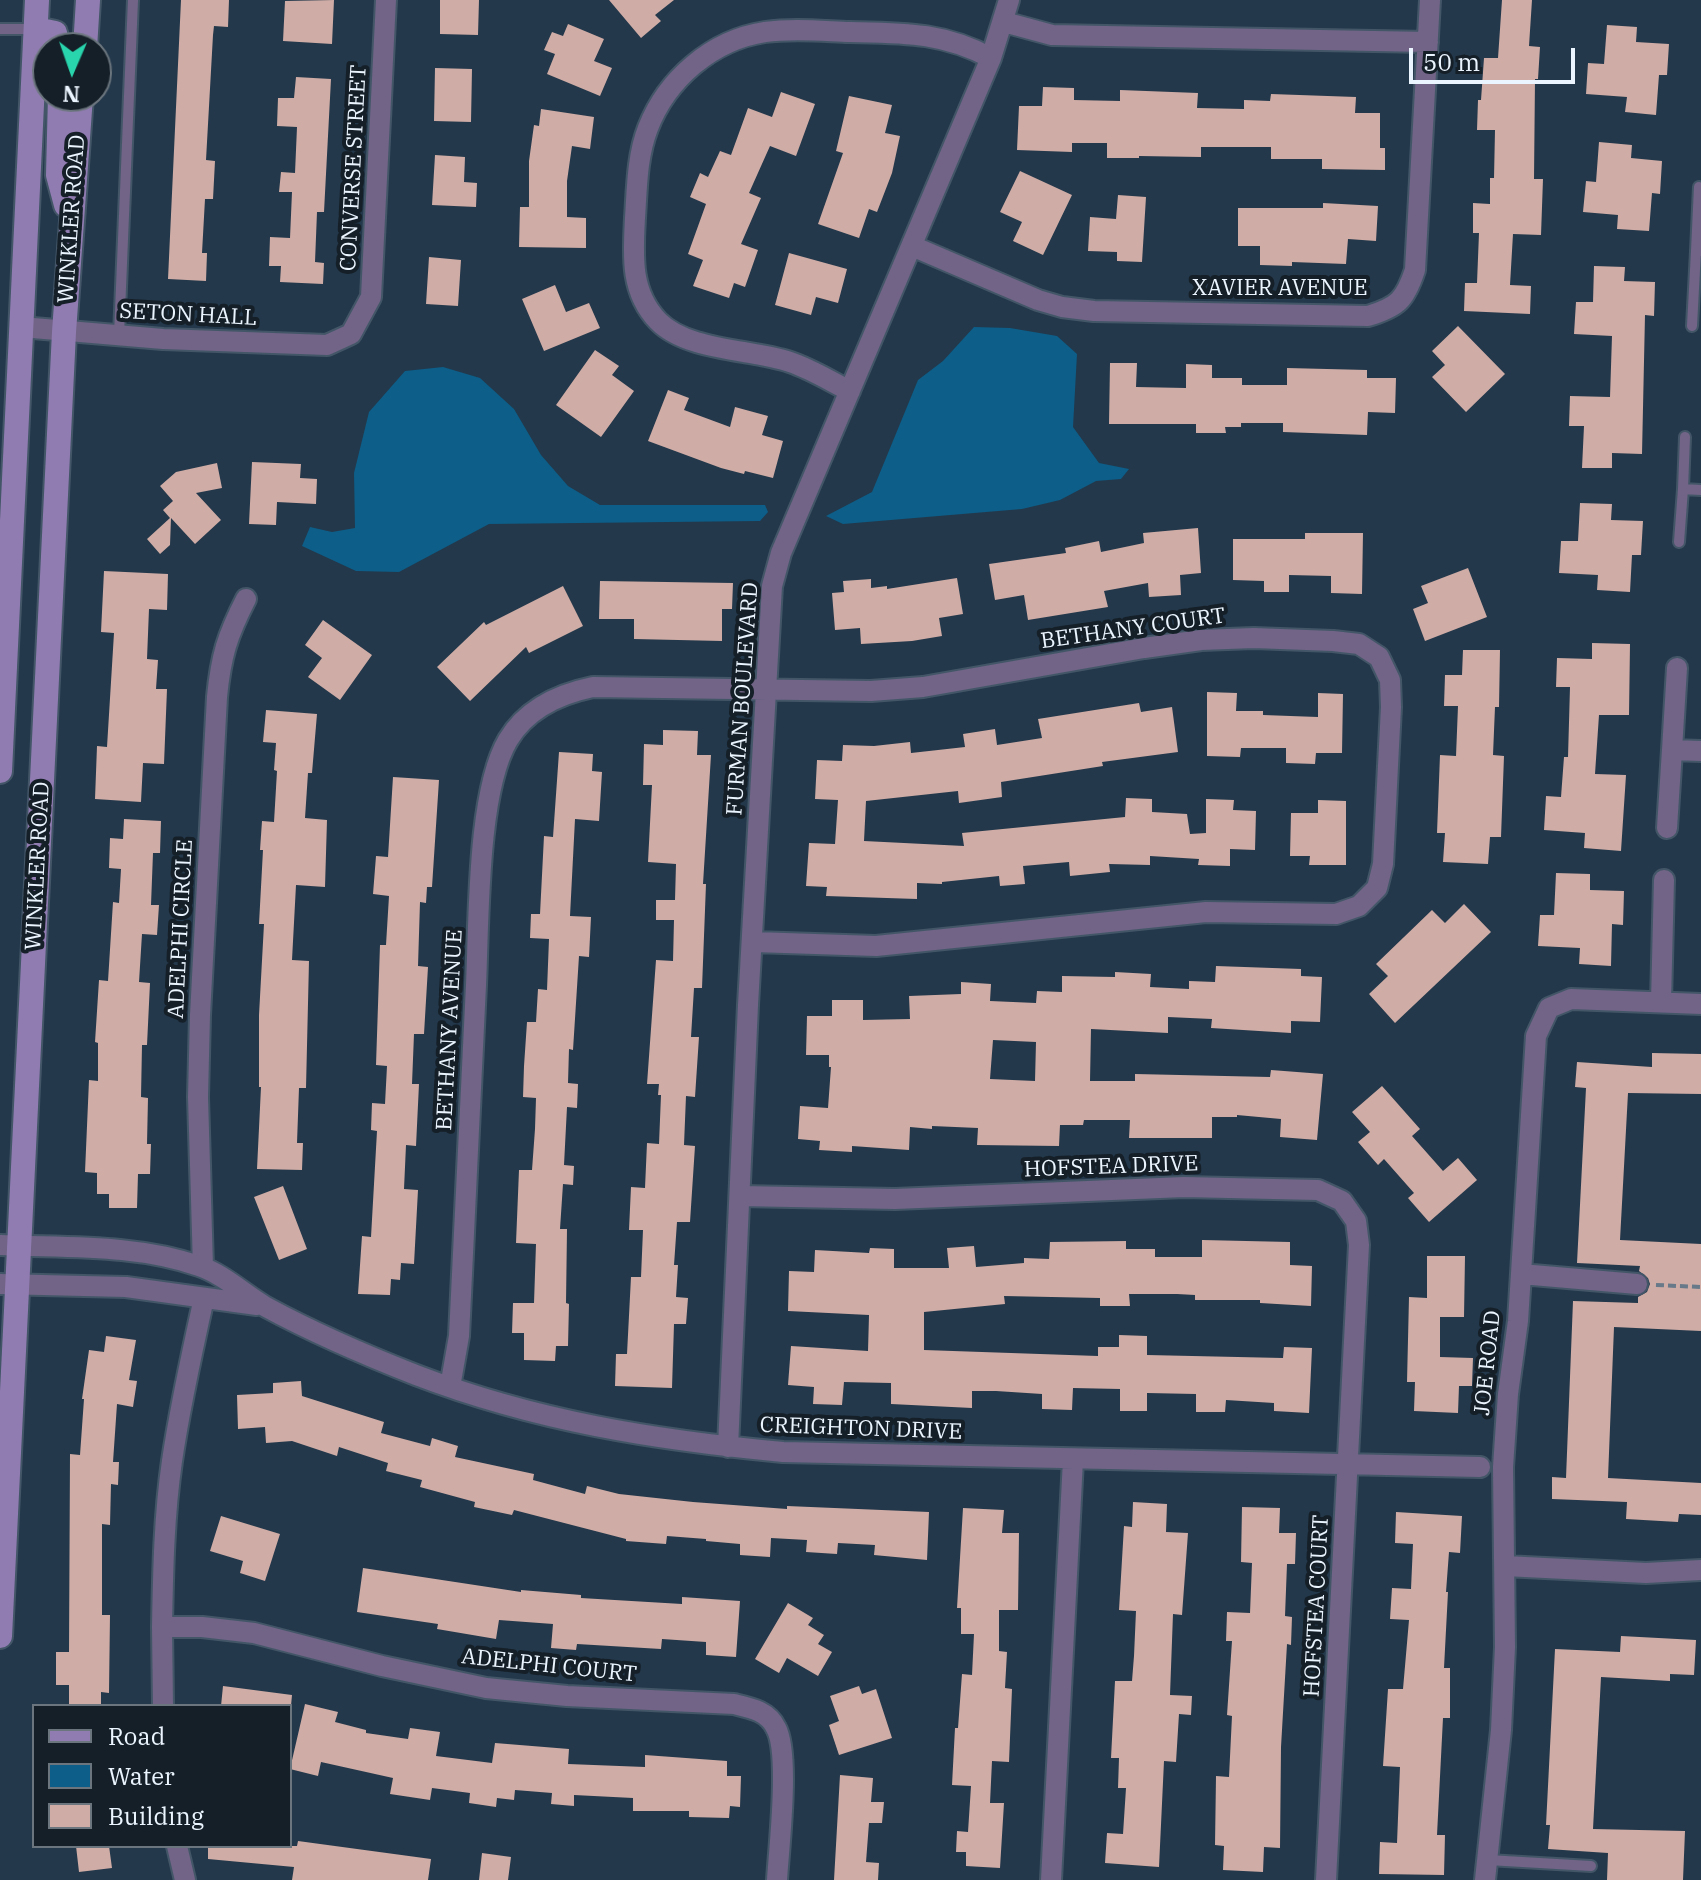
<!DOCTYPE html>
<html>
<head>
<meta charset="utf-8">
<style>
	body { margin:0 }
	#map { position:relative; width:1701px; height:1880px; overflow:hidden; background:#23384b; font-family:"IBM Plex Serif",serif }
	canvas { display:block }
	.legend { position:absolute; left:32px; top:1704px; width:260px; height:144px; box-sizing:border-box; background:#151f27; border:2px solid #6b757d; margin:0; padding:10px 14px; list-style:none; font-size:24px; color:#ebf5ff }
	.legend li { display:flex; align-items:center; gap:16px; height:40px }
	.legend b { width:40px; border:2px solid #6b757d }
	.north { position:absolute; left:32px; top:32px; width:80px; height:80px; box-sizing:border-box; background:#151f27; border:2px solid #6b757d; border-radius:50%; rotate:182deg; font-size:22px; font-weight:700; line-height:32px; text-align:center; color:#ebf5ff }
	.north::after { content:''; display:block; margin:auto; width:28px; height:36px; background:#28d5ad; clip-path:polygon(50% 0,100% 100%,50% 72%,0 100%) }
	.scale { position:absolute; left:1409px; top:48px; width:166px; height:36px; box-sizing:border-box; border:4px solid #ebf5ff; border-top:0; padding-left:10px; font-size:24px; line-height:28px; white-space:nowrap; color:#ebf5ff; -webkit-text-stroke:6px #151f27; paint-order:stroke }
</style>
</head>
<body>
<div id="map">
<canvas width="1701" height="1880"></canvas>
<ul class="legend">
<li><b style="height:10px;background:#917cb2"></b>Road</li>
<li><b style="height:22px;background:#0d5e88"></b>Water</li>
<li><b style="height:22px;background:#cfaca5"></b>Building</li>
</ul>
<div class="north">N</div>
<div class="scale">50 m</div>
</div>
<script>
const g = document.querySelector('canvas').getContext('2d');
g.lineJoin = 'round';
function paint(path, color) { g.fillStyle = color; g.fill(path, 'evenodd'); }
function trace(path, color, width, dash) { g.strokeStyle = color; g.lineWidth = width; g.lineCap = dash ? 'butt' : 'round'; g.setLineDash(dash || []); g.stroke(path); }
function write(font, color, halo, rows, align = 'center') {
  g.font = font + ' "IBM Plex Serif",serif'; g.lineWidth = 8; g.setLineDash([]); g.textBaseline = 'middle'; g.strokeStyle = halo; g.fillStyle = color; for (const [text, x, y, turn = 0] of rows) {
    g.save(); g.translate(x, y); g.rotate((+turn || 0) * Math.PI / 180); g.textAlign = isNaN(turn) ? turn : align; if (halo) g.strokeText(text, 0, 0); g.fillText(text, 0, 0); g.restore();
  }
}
paint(new Path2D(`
	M974,327l36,1 47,8 20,18 -4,73 26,36 30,6 -8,10 -25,2 -36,19 -38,9 -179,15 -17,-8 46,-24 46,-112 25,-19z
	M443,367l37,11 34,31 27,46 27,31 32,19h165l3,7 -8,9 -271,3 -90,48 -43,-1 -54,-25 8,-19 22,5 23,-4 -1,-55 15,-61 36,-41z`), '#0d5e88');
paint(new Path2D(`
	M181,0h48l-1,27 -14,-1 -1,9 -7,125 9,1 -2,38h-8l-3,54h5l-1,28 -38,-2z
	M334,0l-2,44 -49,-3 2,-40z
	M440,0h39l-1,35 -38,-1z
	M609,0h65l-19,15 6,6 -20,17z
	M1502,0h30l-3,46 11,1 -2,32h-3l-1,100h9l-2,56 -28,-1 -3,51 21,1 -1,28 -66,-3 1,-28h12l2,-50h-6v-30l17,1v-26h4l1,-48h-18l1,-30h3l3,-42h14z
	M568,24l36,15 -10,22 18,7 -12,28 -53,-22 8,-20 -11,-4 8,-18 11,4z
	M1607,25l30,2 -1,15 33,2 -2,31h-8l-3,40 -31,-3 2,-15 -41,-3 2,-31 16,1z
	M435,68l37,1 -1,53 -37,-1z
	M296,77l35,2 -7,133h-7l-2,50 9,1 -1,21 -43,-2 1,-16h-12l1,-29 20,1 2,-46h-13l2,-20 14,1 2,-46 -20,-1 1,-28h16z
	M1043,87l31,1v12l46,1v-11l78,3 -1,15 47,1v-9l26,1 1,-7 85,3 -1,16h25v35h5v22l-63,-1v-10h-51v-12h-70v10l-62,-1v2h-32v-15h-35v9l-55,-2 2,-44h23z
	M781,92l34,12 -19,52 -26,-10 -21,47 12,5 -20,46 17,6 -13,37 -11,-4 -5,15 -36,-12 10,-26 -15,-6 18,-50 -16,-7 10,-24 8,4 12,-26 11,4 17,-47 24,9z
	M849,96l43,9 -7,28 15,3 -8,37 -15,39 -8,-3 -10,29 -41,-14 25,-71 -7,-2z
	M541,109l53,8 -4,32 -18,-3 -5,35v36l19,1v30l-67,-1 1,-40h9v-46l5,-36 5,1z
	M1599,142l33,3 -1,13 31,3 -2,33 -8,-1 -3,38 -32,-2 1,-14 -35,-3 3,-31 10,1z
	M435,155l30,2 -1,25 13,1 -1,24 -44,-2z
	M1020,171l52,24 -29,60 -30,-14 9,-19 -22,-10z
	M1118,195l28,2 -4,65 -25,-1v-9l-29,-1 2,-34 26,2z
	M1323,203l55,3 -2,35 -28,-2 -2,25 -54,-2v4l-32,-1v-19h-22v-38h85z
	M789,253l58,16 -9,34 -22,-6 -5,18 -36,-10z
	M429,257l32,3 -3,46 -32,-2z
	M1594,266l31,1 -1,14 31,1 -1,34 -9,-1 -3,139 -30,-1v15h-30l2,-42h-15l1,-30 40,1 2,-61 -38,-2 2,-32h17z
	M555,285l11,27 23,-9 11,25 -56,23 -22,-52z
	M1458,326l47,48 -39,38 -34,-35 13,-12 -13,-14z
	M595,350l24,16 -7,9 22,16 -33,46 -45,-32z
	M1110,363h27l-1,24 50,1v-24l26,1v13h30v7h45v-17l80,2v8h29l-1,35 -27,-1 -1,23 -84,-3v-9h-42v4h-16l1,6h-30v-9h-87z
	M668,390l21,8 -5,12 46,17 5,-20 33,9 -6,19 21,6 -10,37 -28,-7 -1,3 -23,-6 -73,-27z
	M252,462l49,2 -1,14 17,1 -1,25 -39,-2 -1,23 -27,-1z
	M217,463l5,25 -26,5 25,27 -26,24 -24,-26 -1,27 -10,9 -13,-15 23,-21 -7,-8 10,-9 -13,-15 16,-14z
	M1580,503l32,1 -1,16 32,1 -2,34h-9l-2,37 -33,-2 1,-15 -39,-2 2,-32h17z
	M1198,528l3,45 -21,2 1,20 -32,2 -1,-14 -44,8 4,16 -80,13 -4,-25 -29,5 -6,-36 77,-11 -1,-5 34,-7 2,11 43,-9 -1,-10z
	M1305,533h58l-1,61 -31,-1v-17l-42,-1v17h-25v-11l-31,-1v-41h72z
	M1468,568l19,49 -62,24 -12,-32 15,-6 -7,-17z
	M104,571l64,3 -1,36 -18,-1 -2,50 11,1 -2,29h11l-3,75 -21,-1 -2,39 -46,-3 2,-53 10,1 7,-114 -13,-1z
	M957,578l6,36 -24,4 3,18 -30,5 -51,3 -1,-16 -25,2 -3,-37 12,-1 -1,-11 28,-2v9l16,-2v3z
	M600,581l133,2 -1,26h-10v32l-88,-2v-20h-35z
	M563,586l20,40 -54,27 -3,-6 -56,54 -33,-34 47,-45 2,3z
	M323,620l49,35 -32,45 -32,-23 14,-19 -17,-13z
	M1592,643l38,1 -1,71h-30l-4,59 31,1 -5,76 -37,-3 1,-15 -41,-3 2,-34 15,1 3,-40h4l2,-70h-14l1,-29 35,1z
	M1463,650h37l-1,57h-4l-2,48 11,1 -3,81h-11l-2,27 -45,-2 2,-29h-8l3,-78 16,1 2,-50h-14l1,-31h17z
	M1207,692l30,1 -1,18h27v4l55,2v-24l25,1 -1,59h-26l-1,11 -29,-1v-15h-45l-1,9 -33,-1z
	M1139,703l2,9 31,-5 6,45 -76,10 1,4 -102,16 1,15 -43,6 -1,-12 -92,10 -2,40 100,5 -2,-13 163,-16 1,-19 26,1v13l35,2 3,20 16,-1v-34l28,1 -1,10 23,1 -1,39 -25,-1v17l-32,-1 1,-6 -49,-3v9l-41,-1 1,8 -40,4 -1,-14 -46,4 2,18 -25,2 -1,-10 -57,6v2l-25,-1v16l-91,-3 1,-9 -21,-1 3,-43 26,1 3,-44 -23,-1 2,-39 25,1 1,-16 31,1 36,-4 1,11 54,-6 -2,-13 32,-5 2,16 45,-7 -4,-19z
	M266,710l51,4 -5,59h-4l-3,45 22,2 -2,67 -29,-2 -4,75 17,1 -3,127h-7l-2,55h6l-1,27 -45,-1 4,-82h-2v-72l5,-91h-5l4,-74h-3l2,-29 12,1 3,-51 -3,-1 2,-27 -13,-1z
	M663,730l35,1 -1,24h14l-8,129h3l-4,104h-8l-3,49h8l-4,60 -9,-1 -2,49 11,1 -5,76h-13l-3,43h4l-2,32 12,1 -2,26h-12l-2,64 -57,-2 1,-32h11l4,-77h10l2,-47h-14l2,-43 14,1 2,-45 12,1 2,-49h-3l1,-11h-12l9,-124 17,1 1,-41h-18v-20h19l1,-36 -28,-2 4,-77h-9l1,-41 19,1z
	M559,752l34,2 -1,17 10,1 -3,49 -24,-2 -5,97 21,1 -2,40 -10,-1 -6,94 -4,-1 -1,34 10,1 -1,24 -10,-1 -3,58 10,1 -1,19 -10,-1 -3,45h7l-1,74 3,1 -1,42h-12l-1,15 -31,-1v-27h-12l1,-30h21l2,-59 -20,-1 3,-73h13l3,-41 1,-31 -13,-1 1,-31 3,-44h9l2,-33 9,1 2,-51 -19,-1 1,-24h9l4,-78 9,1z
	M393,777l46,3 -7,107h-5l-1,16 -6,-1 -2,64 10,1 -4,67h-10l-2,50h7l-3,62 -10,-1 -2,44 14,1 -4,74 -13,-1 -1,17 -9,-1 -1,16 -32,-1 4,-58 9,1 6,-106 -6,-1 1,-27 13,1 2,-38 -11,-1 4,-120h6l3,-49 -16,-2 3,-38 12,1z
	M1318,800l28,1v64h-37l1,-9h-20l1,-43h27z
	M124,819l37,2 -1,32h-7l-2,52h8l-2,30 -15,-1 -3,48 11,1 -3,62h-5l-1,52 7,1 -1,46h4l-1,30h-12l-1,34h-28v-14h-12v-21l-12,-1 4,-92 9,1v-38l-3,-1 4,-62 9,1 5,-79 6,1 2,-34 -12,-1 1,-30 13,1z
	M1556,873l34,1v16l34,1 -1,34 -11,-1 -1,42 -32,-2 1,-16 -42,-2 2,-31h14z
	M1464,904l27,28 -96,91 -26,-29 19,-18 -12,-12 56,-54 13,13z
	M1216,966l85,3v7l21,1 -2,45 -29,-1v12l-80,-5 1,-9 -44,-2v16l-77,-4 -1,52h45v-7l135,3 1,-7 52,4 -6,66 -37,-3 1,-18 -44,-4v2h-25v21h-83l1,-18h-46l-1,5h-23l-1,21 -82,-1 1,-17 -46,-2v3l-22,-2 -1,23 -57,-4v6l-33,-2 1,-9 -22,-2 2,-33 28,2 3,-41h-2v-12h-23l1,-39h25v-16h31v20l47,-1 -1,-23 52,-2v-12l30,2 -1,17 46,2 1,-12 25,1v-16l53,1v-5l36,2 -1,13 39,2v-8l26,1zM993,1040l43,2 -1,39 -45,-2z
	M1652,1053l49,1v40l-73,-1 -8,147 81,4v87l-87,-4 -6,151 93,5v32l-22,-1 -1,8 -52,-3 1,-17 -75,-3v-22l14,1 7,-177 65,2v-6l9,-5 3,-8 -2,-6 -9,-7 1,-5 -63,-3 9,-175 -11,-1 2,-25 75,5z
	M1382,1086l38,43 -8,7 31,35 15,-13 19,22 -48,42 -21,-24 6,-5 -30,-34 -6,6 -20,-23 12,-10 -18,-20z
	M283,1186l24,63 -28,11 -25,-63z
	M1202,1240l88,2v23l22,1 -1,40 -51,-3v-3h-65v-5l-18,-1h-48l1,12h-30v-8l-96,-2 1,8 -81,8v38l174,6v-9h21v-12l28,1v19l136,3 1,-11 28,1 -3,65 -35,-2v-8l-48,-3 -1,12h-29v-18l-49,-1v18h-27v-22l-47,-1 -1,22 -30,-1v-15l-46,-3h-24v17l-81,-4v-21l-47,-1 -2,23 -29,-1 1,-17 -26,-2 3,-39 77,5 1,-36 -81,-4 1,-40 25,1 1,-22 54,3 1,-5 24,1v19h55l-2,-20 27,-2 2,21 48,-4v-5l25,1 1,-17 76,-1v8h29v8h47z
	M1427,1256h38l-1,61h-24v40l33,1 -1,28h-13l-1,27 -44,-2 1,-29h-8l2,-85 18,1z
	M106,1336l30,4 -7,40 8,1 -4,26 -16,-3 -4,58h6l-1,23 -7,-1 -1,41 -8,-1v91h8l-1,78 -8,-1v14h-32v-21h-13v-33h13l1,-198 10,1 4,-56h-2l7,-49 15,2z
	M301,1381l1,15 82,26 -3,11 49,13 2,-8 26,8 -3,11 79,17 -1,6 52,14 2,-8 32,8 74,8 94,7v-3l142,6 -2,48 -53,-5 1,-10 -37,-2 -1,11 -31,-2 1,-12 -36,-2 -1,19 -30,-2v-11l-34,-3v-2l-39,-3 -1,8 -40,-3v-2l-112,-29 -2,5 -38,-8 1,-5 -55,-15 2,-7 -36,-9 2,-8 -49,-16 -2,9 -45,-15 -26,2 -1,-16 -27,2 -1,-34 36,-2v-10z
	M1133,1502l34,2 -1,28 22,1 -6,82 -9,-1 -3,81 22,1 -1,19 -12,-1 -3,48 -12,-1 -5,106 -54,-4 2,-30 16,1 3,-46h-8l1,-30h-8l4,-77h17l2,-25 2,-45 -17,-1 5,-84 8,1z
	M1242,1507l38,1 -1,25h17l-1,31h-8l-2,52 7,1 -1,28 -4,-1 -6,103 -1,101 -16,-1 -1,25 -40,-2 1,-24 -9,-1 1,-69 13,1 3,-61 -5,-1 5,-74h-6l1,-29 23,1 2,-50 -11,-1z
	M963,1508l41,2 -2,23h17l-1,77h-19v41l8,1 -2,36 7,1 -3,73 -17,-1 -2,42h14l-4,65 -34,-2v-14h-10l1,-21 11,1 3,-46 -19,-1 3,-57h3l4,-54 10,1 2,-41h-13v-26h-4z
	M1396,1512l66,4 -2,37 -11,-1 -3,40h2l-4,76h6v50h-7l-6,117h8l-1,40 -65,-1 1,-32 17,1 3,-76 -17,-1 5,-77h15l6,-69 -19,-1 2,-31 19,1 2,-45 -18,-1z
	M221,1516l59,18 -15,47 -25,-8 3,-12 -33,-10z
	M363,1568l158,24v-2l60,5v3l101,6v-7l58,4 -4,56 -30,-2v-13l-44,-3 -1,10 -84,-5 -1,6 -25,-2 2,-24 -54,-4 -3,19 -59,-10 1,-5 -81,-12z
	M788,1603l25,15 -5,7 16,10 -6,9 14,8 -14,24 -31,-18 -8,15 -24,-14z
	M1621,1636l75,4 -2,35 -24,-1v7l-69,-4 -8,152 92,2 -2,49h-76l1,-27 -60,-4 2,-24h-4l9,-176 65,3z
	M223,1686l69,9 -1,11h-70z
	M859,1686l3,8 14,-5 16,49 -53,17 -10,-30 10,-4 -9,-25z
	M305,1704l33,8 -3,10 31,8v3l42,6 2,-11 30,4 -4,24 56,7 3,-20 74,6 -1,15 77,3v-12l82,6v15h14l-1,31 -10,-1 -1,12 -40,-1v-6h-56v-13l-59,-3v11l-23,-2 1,-11 -37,-3 -1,10 -17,-2 -1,9 -27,-4 1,-10 -38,-5 -2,12 -40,-6 3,-16 -72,-16 -3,14 -28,-7z
	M840,1775l33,3 -2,24h13l-2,21h-13l-3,39 13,1 -1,17h-44z
	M298,1841l133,18 -3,21h-136l2,-13 -86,-8v-13h89z
	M76,1846h33l3,22 -33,4z
	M482,1853l29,4 -3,23h-29z`), '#cfaca5');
const lane = new Path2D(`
	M0,29h34
	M1696,251l3,-64
	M1692,326l4,-75h5
	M119,335l14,-335
	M1683,489l2,-52
	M1679,542l4,-53 18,1
	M1488,1860l103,6`);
const street = new Path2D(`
	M1004,22l48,13 376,7
	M912,246l126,54 24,7 32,4 274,5c30,-9 37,-16 47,-46l15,-270
	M21,327l142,12 164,6 24,-11 20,-37 15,-297
	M850,391c-20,-10 -39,-22 -60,-29 -39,-13 -103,-11 -132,-41 -28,-29 -25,-66 -23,-103 2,-30 2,-62 13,-90 19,-49 64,-88 117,-96 28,-4 57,-1 85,0 53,1 93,0 141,26
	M1672,750l5,-82
	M1667,828l5,-78 29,1
	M1661,1002l3,-122
	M740,1196l155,3 289,-12 134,3 24,11 14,20 3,24 -33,635
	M0,1245c66,3 136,-1 199,21 24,8 45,28 67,41 48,26 99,48 150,68 120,46 239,65 367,77l697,15
	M203,1267l-5,-170 2,-82 17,-318c4,-41 10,-61 29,-98
	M1521,1274l116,10
	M0,1284l126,3 131,18
	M450,1387l9,-51c6,-117 11,-234 17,-351 3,-63 1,-193 32,-245 19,-32 51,-46 85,-53l278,4 52,-4 221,-39 57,-8 53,-2 79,3 26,3 20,13 11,23 1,27 -8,157 -6,24 -18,18 -23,8 -130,-2 -330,34 -122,-4
	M728,1447l20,-442 24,-419 9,-33 210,-495 18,-58
	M1505,1566l141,7 55,-3
	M162,1627c1,-56 2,-111 10,-166 8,-55 20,-109 32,-163
	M163,1706l-1,-79h40l52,6 128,33 104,22 81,8 167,8c17,4 34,7 42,24 14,25 3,119 1,152
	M177,1846l8,34
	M1051,1880l22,-420
	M1485,1880l16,-150 4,-83 -2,-180 5,-73 10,-73 18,-285 13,-28 22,-9 130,5`);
const secondary = new Path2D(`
	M36,29l19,4 3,15
	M85,48l3,-48
	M60,96l-2,79 8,30
	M0,771l37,-771
	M0,1636l64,-1304 17,-236`);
trace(lane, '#435668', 14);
trace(street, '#435668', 24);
trace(secondary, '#435668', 28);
trace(new Path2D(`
	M1656,1285l45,2`), '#687989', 4, [8, 4]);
trace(lane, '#716486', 10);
trace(street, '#716486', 20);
trace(secondary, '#917cb2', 24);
write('22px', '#ebf5ff', '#151f27', [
	["CONVERSE STREET",354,168,-87],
	["WINKLER ROAD",72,219,-86],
	["XAVIER AVENUE",1280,289],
	["SETON HALL",188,315,3],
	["BETHANY COURT",1133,629,-8],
	["FURMAN BOULEVARD",743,699,-86],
	["WINKLER ROAD",38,866,-87],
	["ADELPHI CIRCLE",181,929,-87],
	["BETHANY AVENUE",450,1030,-87],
	["HOFSTEA DRIVE",1111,1167,-2],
	["JOE ROAD",1488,1363,-84],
	["CREIGHTON DRIVE",861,1429,2],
	["HOFSTEA COURT",1317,1606,-87],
	["ADELPHI COURT",549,1666,6]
]);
</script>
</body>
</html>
